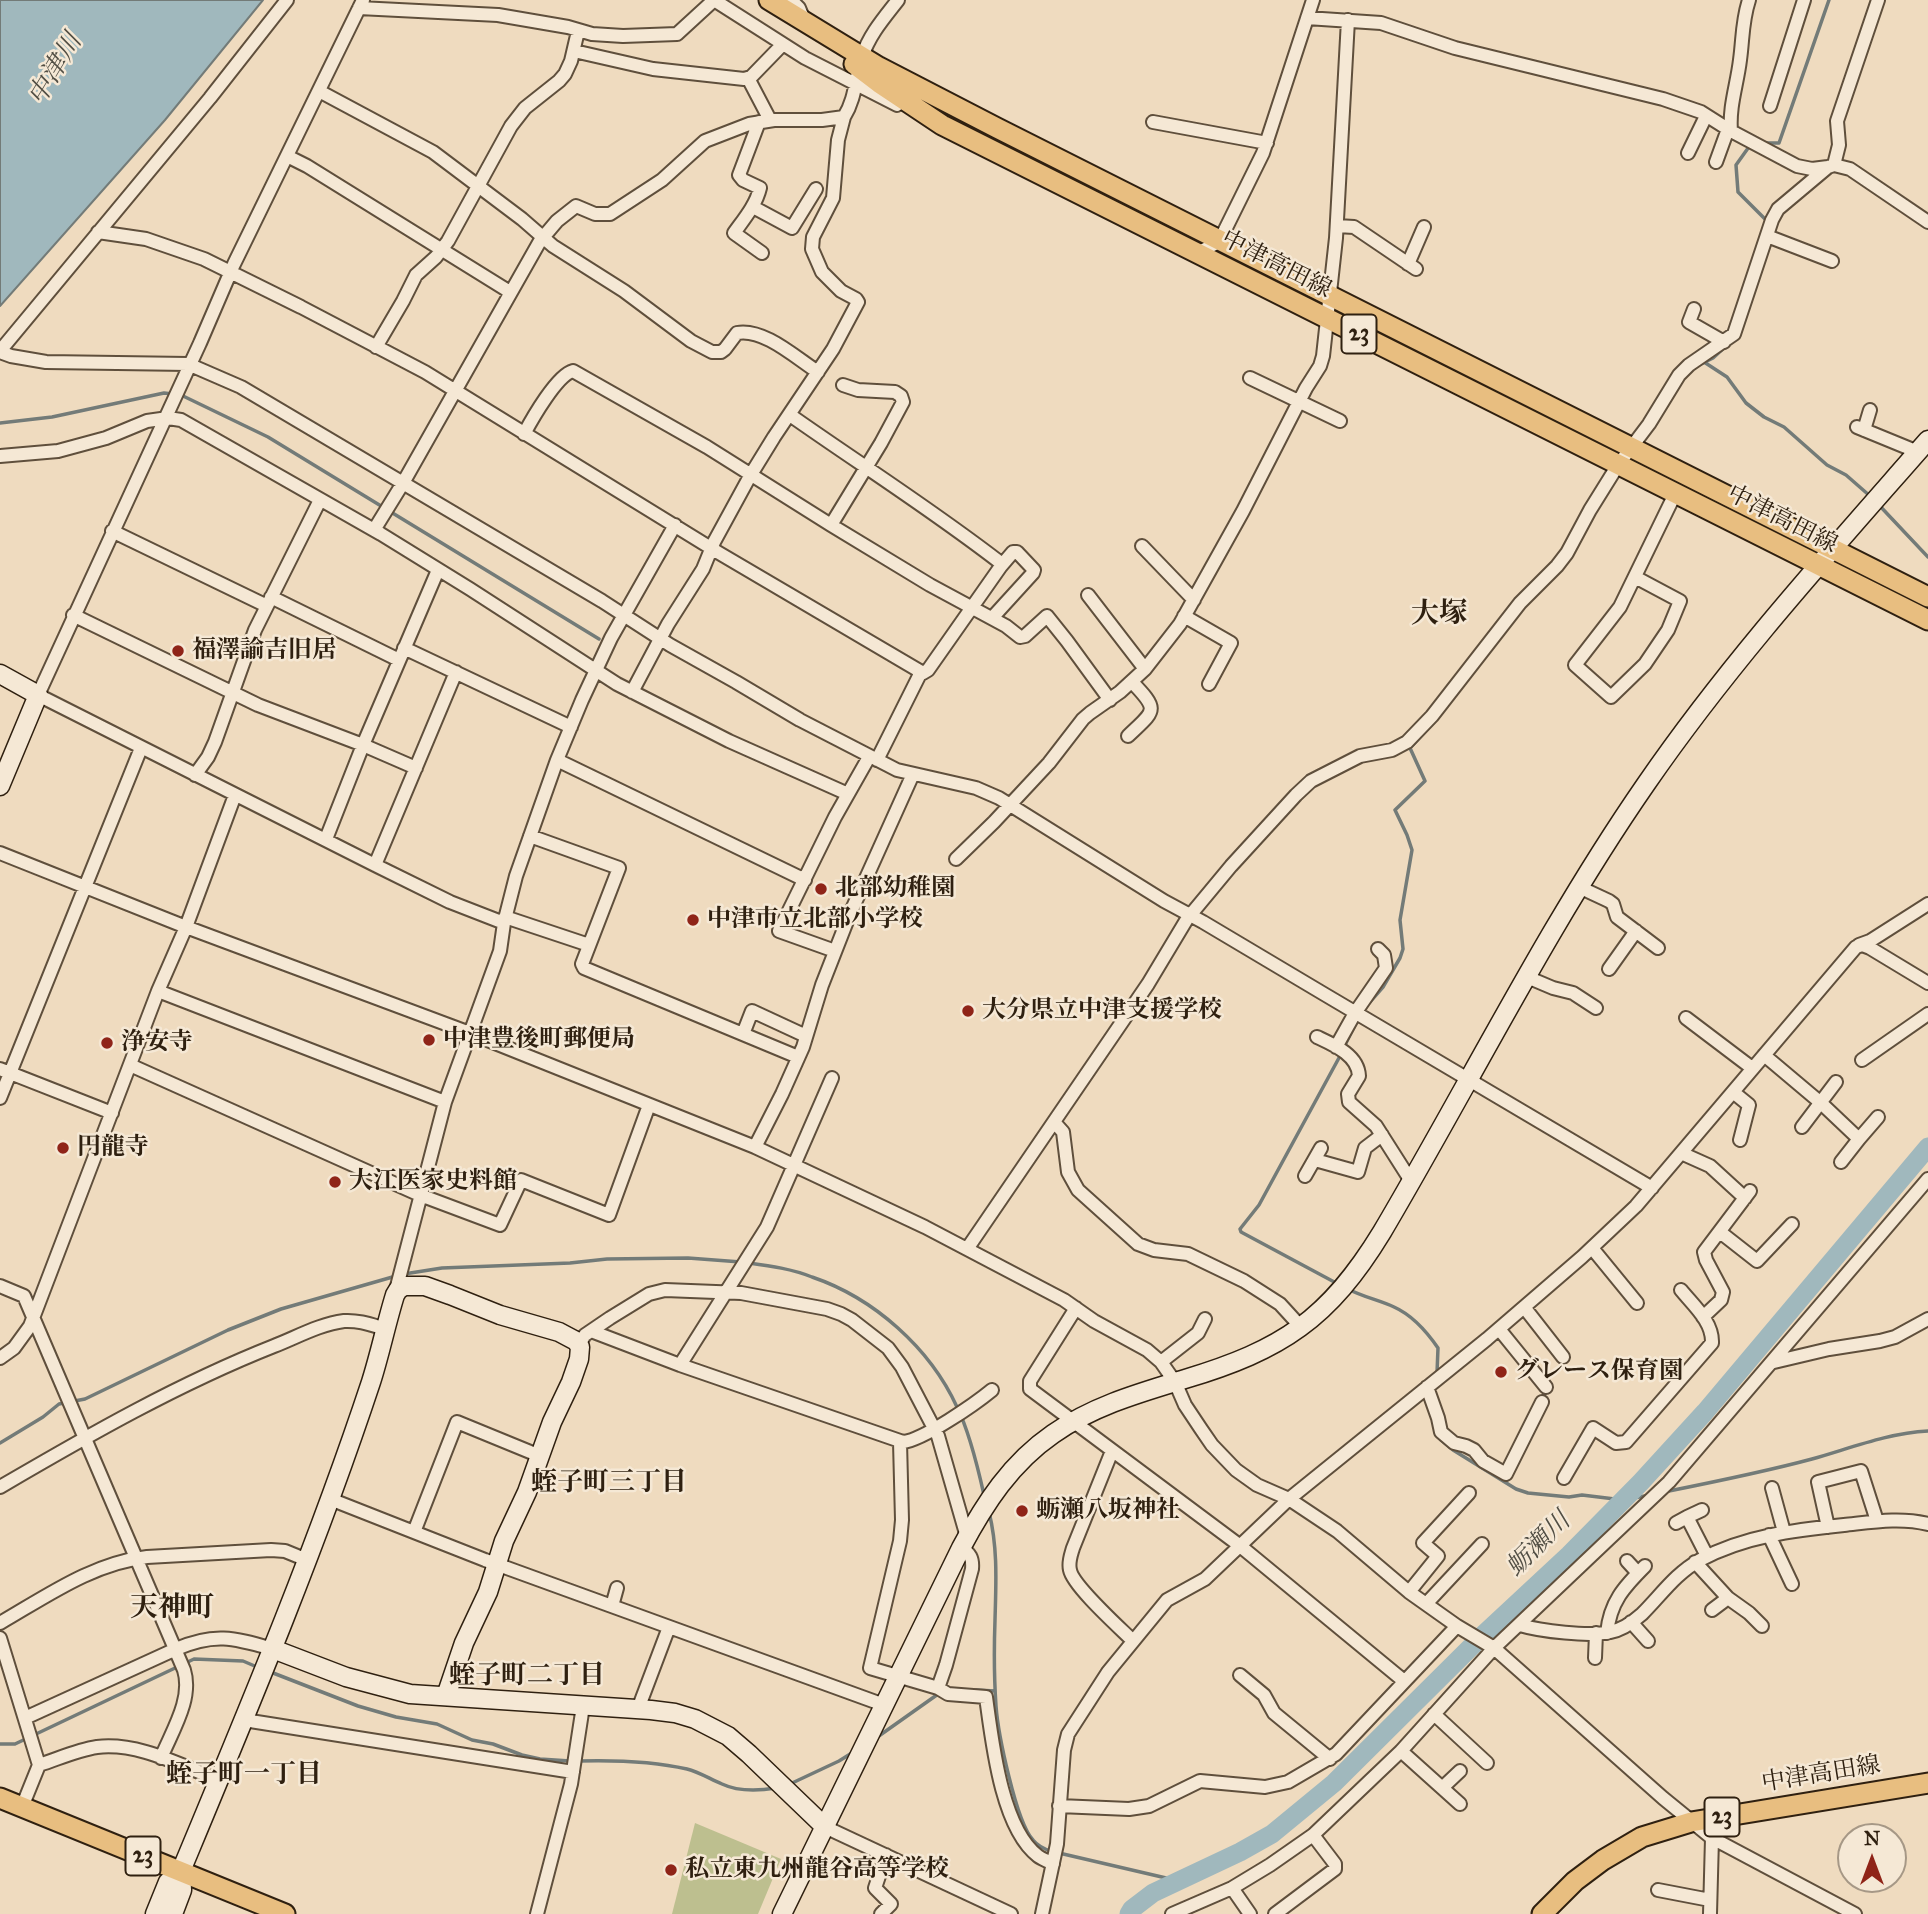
<!DOCTYPE html>
<html>
<head>
<meta charset="utf-8">
<style>
	body { margin:0 }
	#map { position:relative; width:1928px; height:1914px; overflow:hidden; background:#efdbbf; font-family:"IM FELL Great Primer",serif }
	canvas { display:block }
	.north { position:absolute; left:1837px; top:1823px; width:70px; height:70px; box-sizing:border-box; background:#f5e8d5; border:2px solid #a69886; border-radius:50%; rotate:0deg; font-size:19px; font-weight:700; line-height:28px; text-align:center; color:#2f2010 }
	.north::after { content:''; display:block; margin:auto; width:24px; height:32px; background:#8f2418; clip-path:polygon(50% 0,100% 100%,50% 72%,0 100%) }
</style>
</head>
<body>
<div id="map">
<canvas width="1928" height="1914"></canvas>
<div class="north">N</div>
</div>
<script>
const g = document.querySelector('canvas').getContext('2d');
g.lineJoin = 'round';
function paint(path, color) { g.fillStyle = color; g.fill(path, 'evenodd'); }
function trace(path, color, width, dash) { g.strokeStyle = color; g.lineWidth = width; g.lineCap = dash ? 'butt' : 'round'; g.setLineDash(dash || []); g.stroke(path); }
function write(font, color, halo, rows, align = 'center') {
  g.font = font + ' "IM FELL Great Primer","Noto Serif JP",serif'; g.lineWidth = 5; g.setLineDash([]); g.textBaseline = 'middle'; g.strokeStyle = halo; g.fillStyle = color; for (const [text, x, y, turn = 0] of rows) {
    g.save(); g.translate(x, y); g.rotate((+turn || 0) * Math.PI / 180); g.textAlign = isNaN(turn) ? turn : align; if (halo) g.strokeText(text, 0, 0); g.fillText(text, 0, 0); g.restore();
  }
}
paint(new Path2D(`
	M695,1823l86,36 -23,55h-86z`), '#bdbf8f');
const water = new Path2D(`
	M0,0h263l-98,120 -165,186z`);
paint(water, '#a0b8bd');
trace(water, '#737b78', 2);
trace(new Path2D(`
	M1765,143h14l50,-143
	M1751,144l-15,21 2,27 29,29
	M1704,362l23,15 19,26 18,14 20,10 43,38 19,10 24,21
	M1697,366l16,-8 12,-11
	M181,395l87,42 331,202
	M0,423l52,-6 112,-24 9,1
	M1878,504l50,53
	M1369,1003l14,-16 17,-29 3,-9 -3,-29 12,-70 -5,-15 -12,-25 30,-29 -15,-33 24,-26
	M1344,1047l12,-24
	M749,1263c22,3 43,6 63,14 62,21 118,71 145,130 12,24 21,61 27,88
	M404,1274l38,-6 128,-5 37,-4 81,-1 53,4
	M1338,1284l-97,-52 -1,-3 19,-24 81,-149
	M1348,1289c15,8 31,11 46,18 18,8 33,25 44,41l-1,25
	M1439,1436l2,4 12,10 63,39 12,4 41,4 13,-2 41,5 27,-5
	M0,1443l43,-26 16,-13 26,-5 143,-69 53,-21 115,-33
	M1664,1492c50,-10 100,-20 148,-33 39,-11 76,-26 116,-28
	M989,1512c9,36 7,71 6,108 -1,28 -1,57 1,86 2,27 20,116 37,134 5,6 11,9 18,11
	M268,1671l90,35 38,11 41,7 35,16 21,4 29,11 18,4 30,2
	M976,1690l19,1
	M876,1738l65,-46
	M0,1744h15l179,-85 49,2 14,6
	M578,1761c36,-1 74,0 109,8 12,3 23,10 35,15 17,8 36,7 54,4
	M790,1784l49,-23 16,-10
	M1059,1853l120,28`), '#737b78', 3.5);
trace(new Path2D(`
	M1129,1914l3,-5 21,-16 87,-41 32,-18 62,-51 149,-148 86,-80 72,-73 64,-70 223,-265`), '#a0b8bd', 19);
const street = new Path2D(`
	M363,0l-129,264 -34,79 -162,352 337,170 75,37 54,21
	M714,0l91,58 92,47
	M791,0l8,8 5,12
	M359,8l139,7 70,12 24,7 31,2 54,-2 37,-34
	M1307,18l74,5 74,25 208,51 38,13 30,19 66,35 15,3 16,-2
	M574,51l79,18 91,10 7,-2 32,-33
	M748,78l22,42
	M319,91l114,61 89,67 31,27 71,45 67,50 21,11h9l4,-3 12,-16c27,-5 59,25 81,39
	M1770,106l34,-106
	M759,122l-20,53 4,5 17,8c-4,17 -16,31 -26,45l28,20
	M1153,122l114,21
	M1731,131c-2,-25 6,-46 9,-71 3,-22 2,-39 9,-60
	M1688,153l18,-37
	M287,156l20,10 203,126
	M1716,162l12,-33
	M1834,165l16,4 78,53
	M753,207l39,21 24,-39
	M1337,226l17,1 62,42
	M98,232l48,7 58,20 97,48 124,65 294,181 204,120 5,-3 73,-104 12,-14h4l17,18 -1,3 -41,45
	M1767,236l65,25
	M1197,253l20,-10 3,-3 43,-87 50,-153
	M1408,264l16,-37
	M1694,309l-5,13 35,20
	M376,347l27,-46 13,-26 20,-18 12,-16 63,-115 14,-18 34,-27 6,-7 6,-13 7,-30
	M0,351l210,-253 77,-98
	M0,352l11,4 35,6 142,2 53,23 361,214 68,44 66,37 64,38 97,50 79,18 23,10 165,103 39,21 121,72 328,194
	M1250,378l90,43
	M790,415c71,50 144,96 212,149
	M1857,427l61,25
	M1864,430l6,-20
	M524,434c8,-15 33,-59 49,-63l134,76 124,78 99,60 76,41 14,11 5,-1 22,-20 20,25 43,59
	M0,456l58,-5 48,-13 41,-17 21,-3 13,2 200,114 89,55 147,95 112,57 119,53
	M831,525l50,-82 22,-41 -2,-6 -6,-4 -37,-2 -15,-5
	M374,530l29,-47 137,-242 17,-20 19,-15 19,8h15l52,-34 43,-39 44,-17 25,-4h48l22,-3c12,-19 11,-39 18,-60 7,-22 22,-39 36,-57
	M112,531l155,75
	M1142,546l52,54
	M1635,577l45,24 -12,29 -23,34 -34,33 -36,-32 45,-58 55,-113
	M1088,595l57,74
	M271,597l128,63
	M73,615l185,90 105,40 53,23
	M1184,616l47,27 -22,41
	M404,648l167,79
	M632,692l36,-68 35,-55 11,-27 36,-66 24,-39 59,-88 25,-47 -2,-3 -15,-8 -19,-19 -10,-23 1,-12 20,-39 5,-58 6,-23
	M1128,736c27,-26 32,-25 4,-54
	M557,760l248,120
	M877,760l44,-88
	M195,775l13,-18 7,-15 40,-112 65,-130
	M530,836l89,32 -37,96 2,4 214,89
	M326,839l37,-94 75,-175
	M0,853l186,74 284,106 285,114 170,80 139,73 30,21 53,29 14,12 14,20 10,23 16,24 11,16 24,25 21,15 32,14 48,32 72,61 48,34 37,22 169,150 49,40 143,76
	M956,859l38,-37 55,-59 34,-44 7,-6 30,-21 25,-23 35,-45 63,-113 63,-123 14,-22 3,-10 13,-118 12,-218
	M375,865l81,-193
	M1579,887l30,14 4,3 4,13 41,31
	M505,917l84,28
	M1859,945l11,-4 58,-37
	M835,951l-56,-20 56,-114 34,-60
	M1609,969l27,-38
	M1527,977l26,11 20,5 23,15
	M158,991l287,111
	M1686,1018l66,50
	M743,1034l9,-23 54,25
	M1317,1037c17,8 41,18 42,39l-11,18 1,8 27,24 35,55
	M1336,1047l19,-34 31,-45 -2,-13 -6,-6
	M1764,1055l57,48 38,36 19,-22
	M1862,1060l66,-46
	M130,1065l290,130 80,30 21,-45 88,35 40,-110
	M0,1069l112,44
	M1733,1092l16,13 -9,35
	M0,1098l141,-350
	M1054,1122l9,10 5,40 10,18 60,54 16,6 34,4 56,27 36,23 21,23
	M1802,1127l34,-45
	M755,1147l27,-53 21,-47 19,-62 27,-69 64,-142
	M1681,1153l29,13 35,32
	M1315,1160l43,12 7,-24 17,-13
	M1841,1162l18,-23
	M1305,1176l16,-28
	M1720,1232l37,29 35,-37
	M1592,1248l45,55
	M967,1249l181,-265 39,-65 44,-53 65,-71 15,-14 49,-25 32,-6 15,-8 25,-26 88,-113 37,-37 10,-13 23,-43 28,-45 31,-41 30,-49 10,-10 45,-31 38,-114 6,-11 50,-42 6,-2 5,-20 -2,-24 41,-121
	M0,1286l24,10 160,374c9,29 -12,61 -23,88
	M395,1294l50,-192 55,-151 4,-28 12,-47 41,-116 25,-60 29,-62 64,-113
	M1524,1307l39,50
	M1076,1308l-46,73v8l209,156 165,136
	M1703,1317l18,-17 2,-8 -17,-32 -2,-8 46,-61
	M1499,1329l47,58
	M591,1331l89,34 223,77c20,-2 72,-38 89,-52
	M579,1344l6,-9 25,-17 39,-24 16,-4 76,3 86,16 14,5 11,6 36,28 14,19 36,69 29,101
	M0,1358l14,-10 16,-22 128,-335 28,-64 49,-132
	M1161,1362l37,-29 7,-14
	M1774,1362l55,-13 51,-8 15,-4 33,-18
	M680,1365l87,-138 65,-149
	M1427,1387l11,31 3,14 13,11 12,3 8,4 9,11 23,13 36,-72
	M900,1442l2,78 -2,21 -30,127 68,20 10,6 38,3c6,43 15,131 52,159 4,3 10,5 15,8
	M1112,1451l-39,97c-2,7 -5,14 -3,22 3,16 50,58 63,71
	M1564,1478l29,-50 23,15 10,-1 86,-99c1,-21 -18,-37 -31,-53
	M0,1487c89,-52 178,-103 274,-141 23,-9 46,-22 70,-25 15,-1 28,4 42,8
	M1772,1488l12,44
	M330,1499l155,61 399,145
	M1687,1517l15,-7
	M1676,1523l11,-6 20,39
	M1828,1527l-10,-45 43,-11 16,50
	M414,1532l43,-110 83,34
	M1769,1535l23,49
	M1627,1561l11,12
	M1695,1562l33,36 -16,12
	M1409,1592l29,-36 -15,-13 46,-50
	M1728,1598l21,15 13,13
	M1426,1604l56,-60
	M612,1606l5,-18
	M1631,1622l17,19
	M0,1623c47,-27 93,-60 147,-66l124,-7 14,1 22,9
	M1520,1625c20,6 70,12 90,7 12,-2 23,-10 32,-18 19,-19 34,-41 58,-54 44,-24 95,-30 144,-35 28,-3 56,-8 84,-1
	M1607,1633c3,-31 17,-46 38,-67
	M0,1638l39,127 -17,42
	M1595,1658l1,-25
	M1240,1675l24,20 10,18 56,46
	M938,1688l8,-23 26,-96c1,-11 -2,-16 -11,-21
	M638,1709l31,-82
	M1434,1714l53,49
	M25,1718l151,-69c39,-17 58,-11 97,0
	M244,1720l329,52
	M1401,1751l59,53
	M39,1765c19,-6 38,-15 58,-18 42,-5 84,19 122,33
	M1442,1788l18,-17
	M1059,1806l70,3 20,-3 51,-25 65,6 23,-5 48,-28 121,-128
	M825,1827l186,87
	M1232,1888l18,26
	M1658,1890l52,10
	M537,1914l34,-130 12,-78
	M881,1914l10,-10 -16,-16 11,-33
	M1042,1914l15,-70 7,-94 4,-16 40,-62 59,-72 38,-21 84,-80 198,-160 95,-82 54,-51 220,-259 6,-2 8,3 58,35
	M1172,1914l60,-26 38,-23 43,-30 88,-84 93,-103 175,-166 259,-303
	M1275,1914l60,-45v-5l-22,-29
	M1710,1914l2,-76`);
const secondary = new Path2D(`
	M0,674l38,21 -38,91
	M273,1649l73,28 64,17 241,16 24,3 20,6 33,17 21,18 76,73
	M155,1914l13,-32 13,-11
	M173,1914l9,-24 -1,-19c67,-161 135,-323 190,-489 9,-28 15,-58 24,-87l3,-5 6,-4h21l25,9 50,20 59,17 17,9 4,6 -1,12 -8,23 -19,40 -25,70 -23,49 -16,51 -24,51 -18,53
	M782,1914l179,-366c24,-45 50,-85 92,-114 40,-28 86,-41 132,-55 97,-29 144,-60 197,-147 88,-149 165,-305 264,-448 84,-122 184,-232 282,-344`);
const primary = new Path2D(`
	M769,0l110,67 118,61 931,469
	M854,64l25,19 63,42 986,495
	M0,1798l285,116
	M1542,1914l33,-33 28,-21 39,-23 49,-15 237,-39`);
trace(street, '#5f4f3c', 16);
trace(secondary, '#2f2010', 21);
trace(primary, '#2f2010', 23);
trace(street, '#f5e8d5', 12);
trace(secondary, '#f5e8d5', 18);
trace(primary, '#e8be80', 19);
for (const [x, y, r, color] of [
	[178,651,7,"#8f2418"],
	[821,889,7,"#8f2418"],
	[693,920,7,"#8f2418"],
	[968,1011,7,"#8f2418"],
	[429,1040,7,"#8f2418"],
	[107,1043,7,"#8f2418"],
	[63,1148,7,"#8f2418"],
	[335,1182,7,"#8f2418"],
	[1501,1372,7,"#8f2418"],
	[1022,1511,7,"#8f2418"],
	[671,1870,7,"#8f2418"]
]) { const dot = new Path2D(); dot.arc(x, y, r, 0, 2 * Math.PI); g.fillStyle = color; g.fill(dot); trace(dot, '#f5e8d5', 2.5); }
for (const [x, y, w] of [
	[1359,334,35],
	[1722,1817,35],
	[143,1856,35]
]) { const box = new Path2D(); box.roundRect(x - w / 2, y - 19.5, w, 39, 5); g.fillStyle = '#f5e8d5'; g.fill(box); trace(box, '#2f2010', 2); }
write('bold 23px', '#2f2010', null, [
	["23",1359,334],
	["23",1722,1817],
	["23",143,1856]
]);
write('24px', '#2f2010', '#f5e8d5', [
	["中津高田線",1276,265,27],
	["中津高田線",1782,520,27],
	["中津高田線",1821,1775,-9]
]);
write('bold 24px', '#2f2010', '#f5e8d5', [
	["福澤諭吉旧居",192,651],
	["北部幼稚園",835,889],
	["中津市立北部小学校",707,920],
	["大分県立中津支援学校",982,1011],
	["中津豊後町郵便局",443,1040],
	["浄安寺",121,1043],
	["円龍寺",77,1148],
	["大江医家史料館",349,1182],
	["グレース保育園",1515,1372],
	["蛎瀬八坂神社",1036,1511],
	["私立東九州龍谷高等学校",685,1870]
], 'left');
write('italic 26px', '#514e44', '#f5e8d5', [
	["中津川",56,70,-59],
	["蛎瀬川",1539,1545,-45]
]);
write('bold 26px', '#2f2010', '#f5e8d5', [
	["蛭子町三丁目",609,1484],
	["蛭子町二丁目",527,1677],
	["蛭子町一丁目",244,1776]
]);
write('bold 28px', '#2f2010', '#f5e8d5', [
	["大塚",1439,615],
	["天神町",172,1609]
]);
</script>
</body>
</html>
